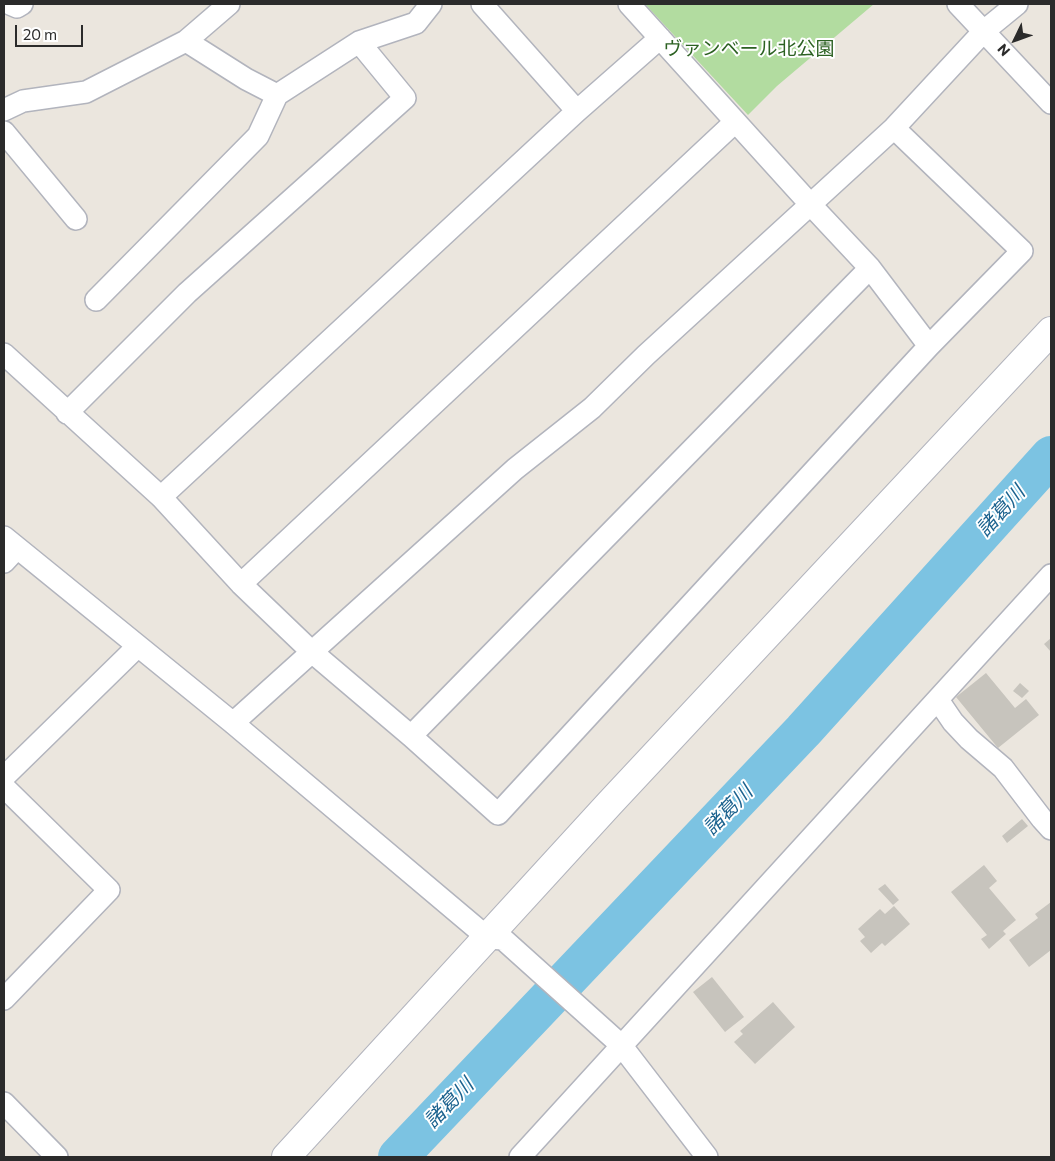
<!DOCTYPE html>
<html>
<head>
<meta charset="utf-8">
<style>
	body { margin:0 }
	#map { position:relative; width:1055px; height:1161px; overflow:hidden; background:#ebe6de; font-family:Commissioner,sans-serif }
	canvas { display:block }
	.frame { position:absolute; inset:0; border:5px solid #2b2b2b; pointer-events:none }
	.north { position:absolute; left:990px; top:15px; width:50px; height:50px; -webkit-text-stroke:4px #fff; paint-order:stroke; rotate:228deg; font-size:14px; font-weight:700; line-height:20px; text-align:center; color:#2b2b2b }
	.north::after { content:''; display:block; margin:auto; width:18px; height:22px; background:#2b2b2b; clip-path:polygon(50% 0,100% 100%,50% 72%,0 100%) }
	.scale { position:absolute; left:15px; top:25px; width:68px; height:22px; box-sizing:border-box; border:2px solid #2b2b2b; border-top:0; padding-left:6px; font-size:15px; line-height:18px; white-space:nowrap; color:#2b2b2b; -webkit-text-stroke:4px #fff; paint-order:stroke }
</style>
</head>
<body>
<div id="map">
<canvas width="1055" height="1161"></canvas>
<div class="frame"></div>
<div class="north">N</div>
<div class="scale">20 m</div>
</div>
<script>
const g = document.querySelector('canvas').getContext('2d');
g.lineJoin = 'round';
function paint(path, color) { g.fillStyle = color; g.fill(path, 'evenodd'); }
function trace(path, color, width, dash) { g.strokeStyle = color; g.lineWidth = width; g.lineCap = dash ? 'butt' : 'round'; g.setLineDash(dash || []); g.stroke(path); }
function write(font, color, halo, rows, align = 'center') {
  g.font = font + ' Commissioner,"Noto Sans JP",sans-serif'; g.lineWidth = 4; g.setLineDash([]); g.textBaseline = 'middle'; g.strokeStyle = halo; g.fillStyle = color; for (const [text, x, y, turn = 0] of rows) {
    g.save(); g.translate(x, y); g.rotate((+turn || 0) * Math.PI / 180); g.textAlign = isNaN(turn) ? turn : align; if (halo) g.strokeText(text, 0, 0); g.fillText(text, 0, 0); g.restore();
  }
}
paint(new Path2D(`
	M645,4h229l-97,82 -29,29z`), '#b2dca0');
trace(new Path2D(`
	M398,1157l405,-426 248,-275`), '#7cc3e2', 40);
paint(new Path2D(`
	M1051,638v14l-7,-8z
	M986,673l29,35 11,-9 13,16 -41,33 -42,-51z
	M1020,683l9,8 -7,7 -9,-7z
	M1022,819l6,7 -21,17 -5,-7z
	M984,865l13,16 -8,7 27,32 -13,11 3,3 -17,15 -8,-10 6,-4 -36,-43z
	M885,884l14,16 -6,5 -15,-16z
	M1051,902v48l-22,17 -20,-27 29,-22 -3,-4z
	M894,906l16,18 -25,22 -3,-3 -11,10 -11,-12 5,-4 -7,-8 22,-20 5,5z
	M712,977l32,40 -19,15 -32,-40z
	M773,1002l22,25 -40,37 -21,-22 9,-8 -3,-3z`), '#c7c4bd');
const street = new Path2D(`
	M10,4l7,3 5,-3
	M482,4l95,107
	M629,4l181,200 60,64 59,78
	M958,4l93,99
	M186,41l43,-37
	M4,110l19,-9 63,-9 100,-51 60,38 31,16 82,-53 57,-19 15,-19
	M4,132l72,87
	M96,300l162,-164 19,-41
	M4,354l157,143 80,87 71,68 99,84 87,78 431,-468 93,-95 -128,-123
	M67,413l120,-120 218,-195 -46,-56
	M161,497l416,-386 83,-73
	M4,537l229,186 255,215 15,1 118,106 86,112
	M4,562l13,-14
	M241,584l494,-462
	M938,700l15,22 16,17 34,29 39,51 9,10
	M233,723l282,-254 77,-61 54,-53 248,-227 90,-97 33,-27
	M411,736l459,-468
	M4,777l134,-131
	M4,787l105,103 -105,109
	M4,1103l53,54
	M520,1157l531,-582`);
const secondary = new Path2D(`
	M286,1157l324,-354 441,-472`);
trace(street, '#b2b4bd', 24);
trace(secondary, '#b2b4bd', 30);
trace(street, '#fff', 21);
trace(secondary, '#fff', 28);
write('19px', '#2c6122', '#fff', [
	["ヴァンベール北公園",749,49]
]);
write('italic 20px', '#1b628e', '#fff', [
	["諸葛川",1001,511,-48],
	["諸葛川",728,810,-46],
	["諸葛川",449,1103,-46]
]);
</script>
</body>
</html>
